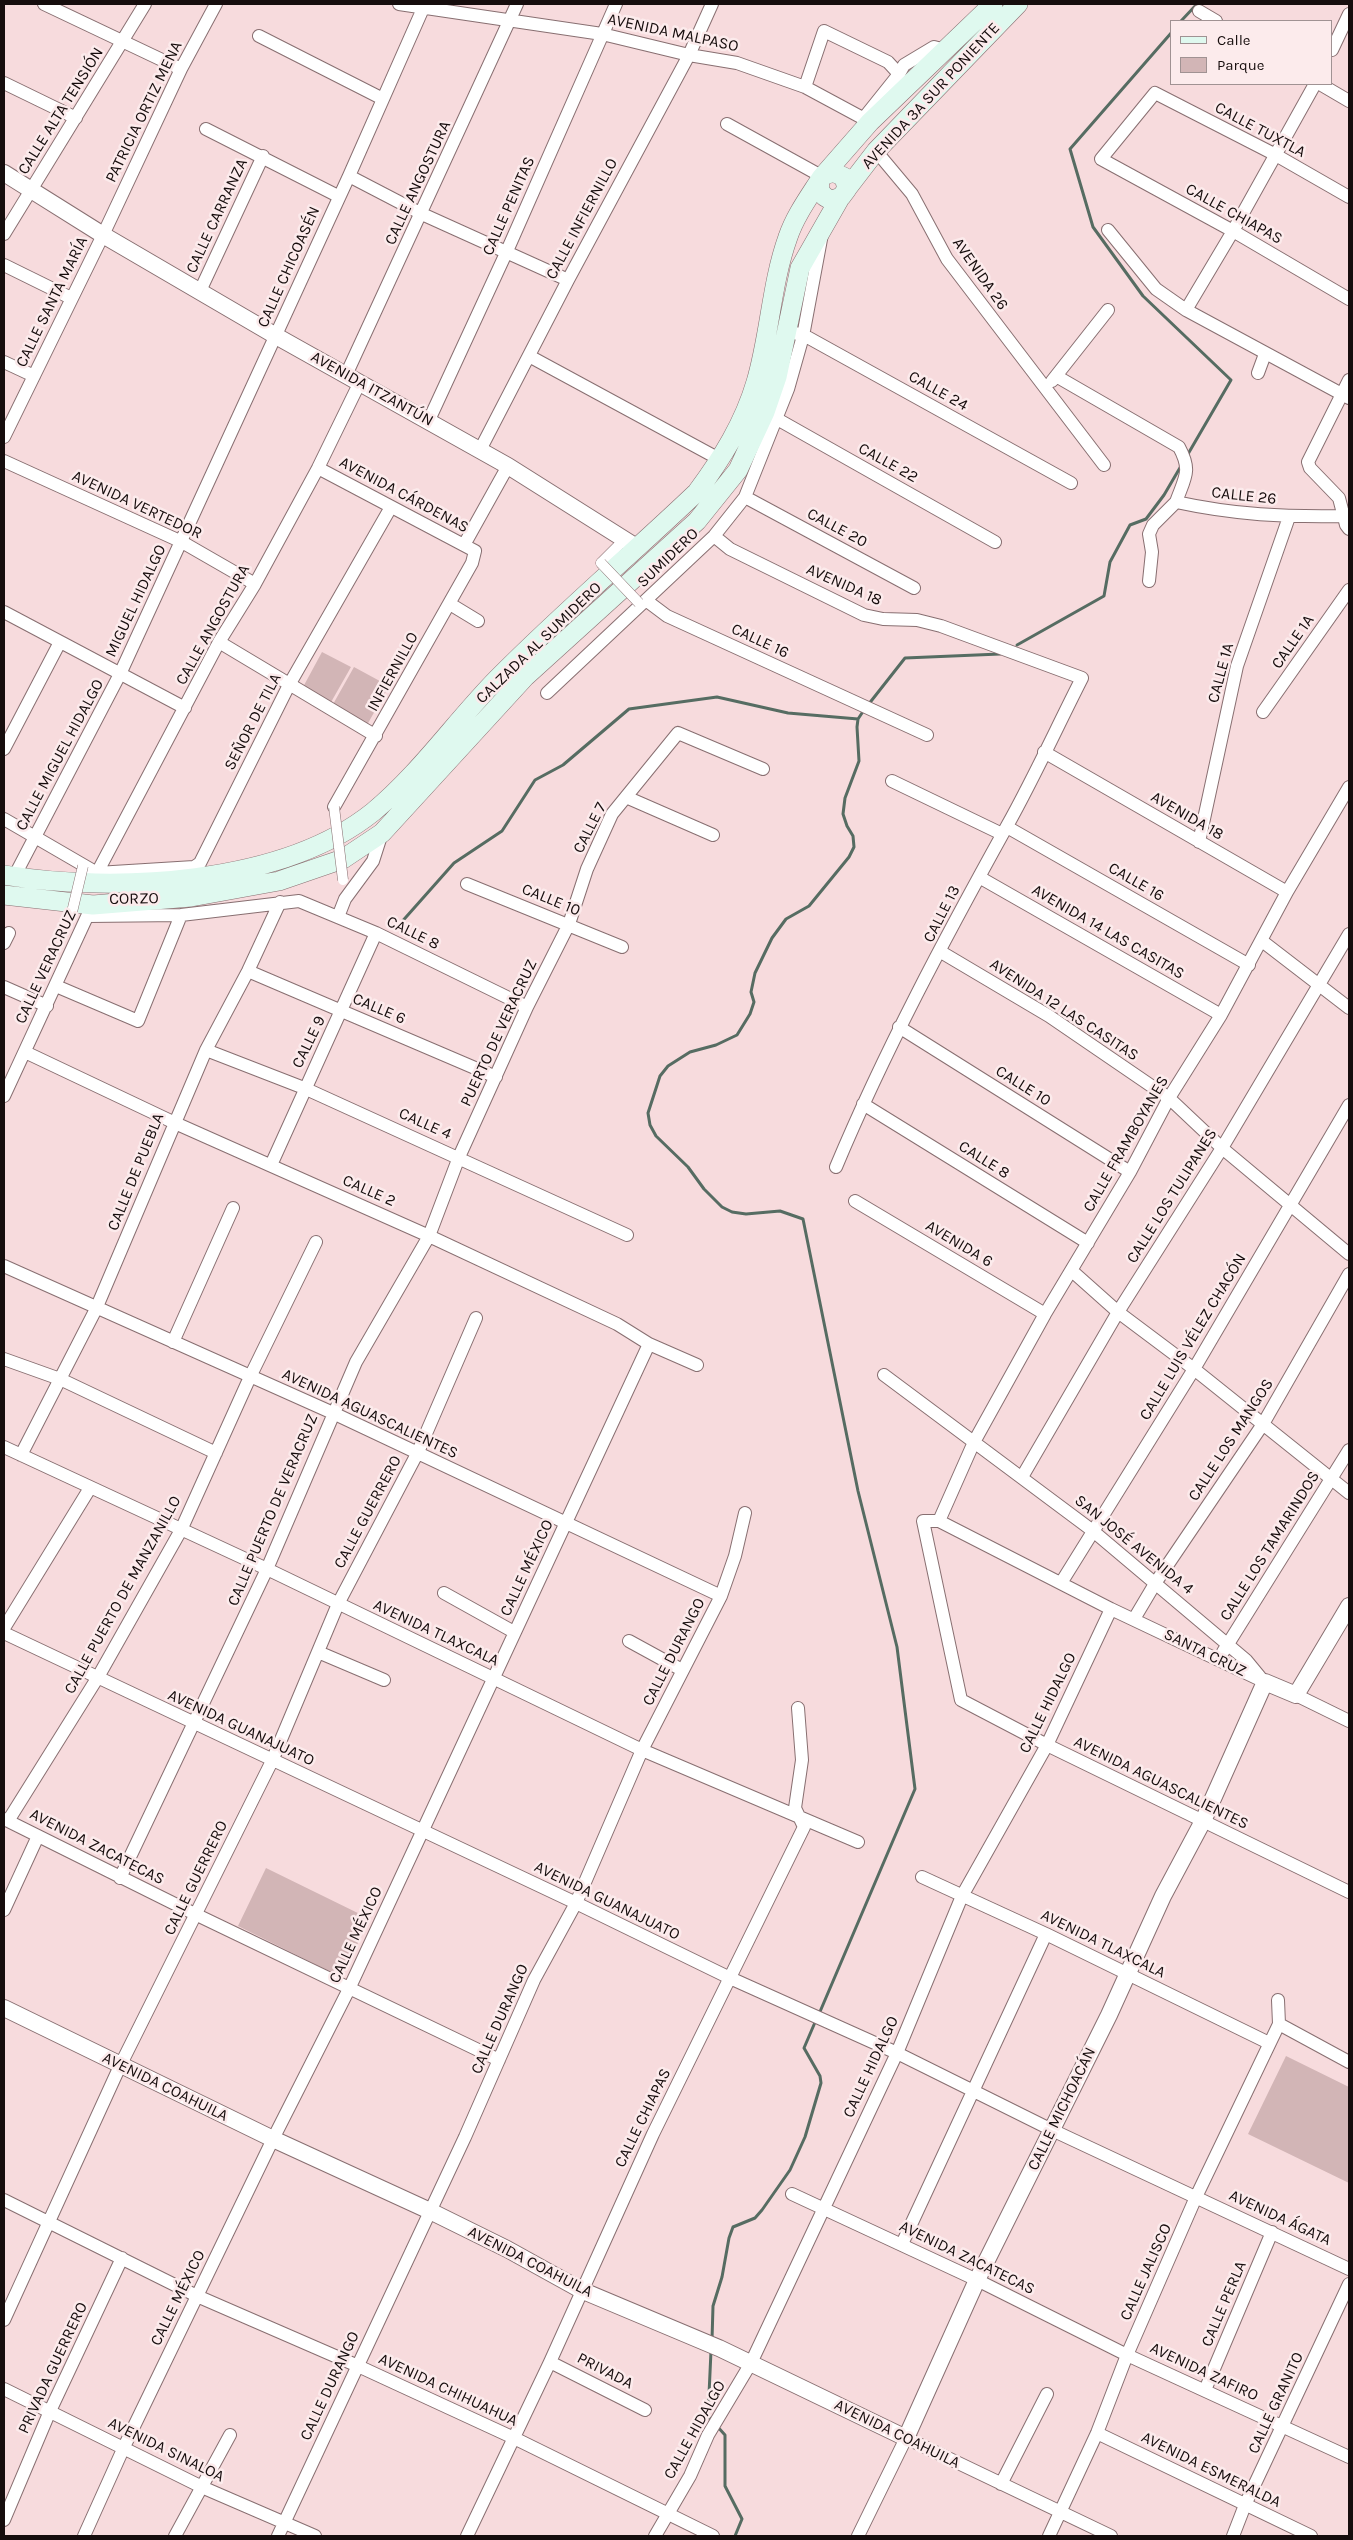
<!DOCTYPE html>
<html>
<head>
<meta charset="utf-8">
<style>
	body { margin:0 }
	#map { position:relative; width:1353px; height:2540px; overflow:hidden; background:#f7dbdd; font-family:Karla,sans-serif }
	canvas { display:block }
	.frame { position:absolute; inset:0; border:5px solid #160d0d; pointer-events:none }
	.legend { position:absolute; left:1170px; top:20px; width:162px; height:65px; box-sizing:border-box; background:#fcebec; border:1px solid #a09293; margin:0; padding:6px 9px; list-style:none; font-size:15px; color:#160d0d }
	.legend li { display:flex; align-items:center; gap:10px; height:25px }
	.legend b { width:25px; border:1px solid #a09293 }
</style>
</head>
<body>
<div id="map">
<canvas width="1353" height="2540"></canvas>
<div class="frame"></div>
<ul class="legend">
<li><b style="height:6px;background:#dff9ef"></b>Calle</li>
<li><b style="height:14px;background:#d2b5b6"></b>Parque</li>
</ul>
</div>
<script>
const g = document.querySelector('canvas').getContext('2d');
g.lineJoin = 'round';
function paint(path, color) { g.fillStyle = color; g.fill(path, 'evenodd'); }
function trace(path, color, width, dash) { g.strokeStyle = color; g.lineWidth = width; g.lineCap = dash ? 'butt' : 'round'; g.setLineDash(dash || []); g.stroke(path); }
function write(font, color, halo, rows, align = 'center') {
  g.font = font + ' Karla,sans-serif'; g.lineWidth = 5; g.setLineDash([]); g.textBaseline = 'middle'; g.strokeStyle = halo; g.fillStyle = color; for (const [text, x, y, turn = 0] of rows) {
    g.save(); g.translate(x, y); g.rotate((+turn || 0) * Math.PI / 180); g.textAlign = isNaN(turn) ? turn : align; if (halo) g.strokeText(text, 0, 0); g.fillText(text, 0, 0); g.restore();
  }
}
paint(new Path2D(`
	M322,652l29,15 -21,37 -28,-15z
	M354,667l35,19 -22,39 -35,-19z
	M266,1868l104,51 -29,58 -103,-51z
	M1286,2056l63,31v96l-101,-49z`), '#d2b5b6');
trace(new Path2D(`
	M1181,21l16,-17
	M1172,32l-102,117 23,78 50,69 88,84 -43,74
	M1017,645l87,-49 6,-34 20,-37 16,-6 18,-24 17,-29
	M868,705l37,-47 95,-4
	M399,925l55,-62 48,-32 33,-51 28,-15 66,-56 88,-12 71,16 70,6
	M819,2014l96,-225 -18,-142 -39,-156 -55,-272 -23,-8 -34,3 -14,-2 -10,-5 -18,-18 -16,-22 -32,-31 -6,-11 -2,-12 12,-37 8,-10 22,-14 26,-7 21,-10 13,-21 4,-12 -3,-10 4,-19 17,-35 14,-19 23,-13 40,-49 5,-10 -1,-11 -6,-10 -4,-12 2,-16 14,-37 -2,-34 1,-8 6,-9
	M712,2340l1,-34 9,-29 7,-39 4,-11 22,-9 7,-8 28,-40 15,-33 16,-54 -1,-7 -16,-28 12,-28
	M711,2351l-3,65 4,5
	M716,2425l9,10v51l17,33 -7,17`), '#566c62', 3);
const pedestrian = new Path2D(`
	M601,563l23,-23`);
const minor = new Path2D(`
	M44,4l137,65
	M399,4l203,30 87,21 48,8 68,24 65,35
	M1199,11l17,10
	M259,36l124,63
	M1332,50l17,-36
	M4,83l72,35
	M1320,84l29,17
	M805,87l19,-56 64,31 11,12 5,-9 30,-18 11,3
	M863,119l36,-45
	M727,124l96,53
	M206,129l132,67
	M876,151l36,43 35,65 157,206
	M349,176l73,38 146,66
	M1349,197l-75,-43 -119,-61 -54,66 132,72 116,68
	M1108,230l48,59 30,21 163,88
	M4,234l141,-230
	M4,265l67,33
	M200,291l63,-135
	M1186,310l47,-79 82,-147
	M795,333l14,5 262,145
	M529,356l192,104
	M4,362l30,14
	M1258,373l7,-19
	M346,375l171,-371
	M1056,376l123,71c13,24 6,30 -3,55 60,13 108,15 169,14l4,-2
	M1349,380l-41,82 2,6 29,30 7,27 3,4
	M1052,381l56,-71
	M770,415l225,127
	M429,420l78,-169 109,-247
	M4,437l99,-202 78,-166 35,-65
	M480,450l88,-170 121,-225 23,-51
	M4,461l178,81 73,42
	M318,468l157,83 -3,12 -138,244
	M745,497l169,91
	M714,536l16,13 134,66 19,4 34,1 24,6 141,52c-25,49 -48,100 -75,148 -62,112 -122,224 -171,341
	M464,545l44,-79
	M1149,581l3,-29 -3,-18 4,-9 23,-23
	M647,601l20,15 260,119
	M450,604l28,17
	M4,612l181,96
	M219,642l157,94
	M547,693l167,-157 31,-39 43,-108 15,-53 19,-102
	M1263,712l86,-122
	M4,749l56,-107
	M1044,752l243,140
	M892,781l110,53
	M626,797l87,38
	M4,819l93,54 97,-6 6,-4 89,-178 102,-178
	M1007,827l242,138
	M1199,842l38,-176 52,-149
	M14,877l106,-203 229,-498 76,-172
	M979,877l242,138
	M97,879v-6l122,-231 36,-58 63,-116 42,-86
	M467,884l155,63
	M88,916l93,-1 118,-14 77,32 151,74
	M338,917l7,-18 28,-38 9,-28
	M1262,941l87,67
	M4,943l5,-10
	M941,952l108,64 120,82 53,50 127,106
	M248,971l248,106
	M56,986l82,35 43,-106
	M4,987l43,19
	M899,1027l231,145
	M206,1050l98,38 323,147
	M25,1052l150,71 254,113 188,88 32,20 48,21
	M4,1096l87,-188
	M863,1104l225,139
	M271,1165l105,-232
	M855,1201l190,113
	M4,1266l329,147 388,183
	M1072,1271l46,41 76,57 155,124
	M173,1342l60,-134
	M4,1359l56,20 156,74
	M884,1375l209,156 153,129 14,17
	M4,1447l263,122 375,181 216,92
	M21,1455l75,-146 110,-259 42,-79 32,-69
	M1022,1477l96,-165 104,-164 127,-214
	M939,1521l35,-79 71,-128 85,-142 39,-74 52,-83 66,-123 62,-105
	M1061,1583l133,-214 155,-264
	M444,1593l70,39
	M1134,1619l22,-37 107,-158 86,-150
	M4,1628l86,-140
	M4,1633l572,270 154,75 167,75 155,77 297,139
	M629,1641l53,29
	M318,1652l66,28
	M1223,1652l126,-202
	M1265,1682l-154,-73 -172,-88h-16l38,179 86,45 302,147
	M1296,1695l53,26
	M4,1819l193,96 302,145
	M8,1821l90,-144 83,-147 69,-153 66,-135
	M922,1877l124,57 223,109
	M120,1878l147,-309 89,-207 73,-126 30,-79 68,-150 42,-83 18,-55 25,-55 66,-81 85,36
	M4,1910l34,-74
	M1278,2000l1,24
	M1279,2024l70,38
	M792,2194l185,86 150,75 222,102
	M4,2200l193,96 161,70 156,72 199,98
	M902,2244l144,-310
	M4,2320l116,-254 152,-305 66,-157 80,-152 58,-134
	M550,2362l95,48
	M4,2389l200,99 111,48
	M1205,2390l67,-158
	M1097,2433l214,103
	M1001,2484l46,-90
	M4,2520l46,-109 72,-153
	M84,2536l40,-89 149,-308 76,-150 300,-645
	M175,2536l55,-101
	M278,2536l187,-399 69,-157 42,-77 66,-153 79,-154 14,-40 10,-43
	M467,2536l83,-174 103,-228 151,-307 -9,-19 7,-48 -4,-52
	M655,2536l35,-60 18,-41 43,-72 146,-310 65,-157 85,-151 64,-136
	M858,2536l48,-98 205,98
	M1049,2536l48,-103 30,-78 69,-158 83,-173
	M1233,2536l12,-31 104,-221`);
const tertiary = new Path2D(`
	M4,173l99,62 173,101 232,130 130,82
	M4,2008l269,131 157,72 77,38 74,41 138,58 187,90 71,-158 132,-265 54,-119 40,-75 62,-139 31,13 53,-89`);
const secondary = new Path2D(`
	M825,175l8,-3 11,5 3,12 -6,8 -9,3c-11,-3 -15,-11 -11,-22l49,-56 123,-118
	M846,190l30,-39 142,-147
	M4,875c111,18 278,10 369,-63 47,-39 82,-90 124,-133 64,-65 134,-124 200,-187 25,-34 47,-69 59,-110 14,-47 15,-98 32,-145 7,-21 21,-40 33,-59
	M4,895l89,10 98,-8 88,-16 64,-22 39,-26 143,-156 172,-156 41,-51 27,-58 12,-35 23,-109 40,-70`);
trace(pedestrian, '#886f71', 11);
trace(minor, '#886f71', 14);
trace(tertiary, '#886f71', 18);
trace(secondary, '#886f71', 20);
trace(pedestrian, '#fff', 10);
trace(minor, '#fff', 12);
trace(tertiary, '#fff', 16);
trace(secondary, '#dff9ef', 19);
const pedestrianBridge = new Path2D(`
	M601,563l38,40
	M334,807l9,73
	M72,912l11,-46`);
trace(pedestrianBridge, '#886f71', 11, []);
trace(pedestrianBridge, '#fff', 10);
write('16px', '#160d0d', '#fcebec', [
	["AVENIDA MALPASO",673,33,12],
	["AVENIDA 3A SUR PONIENTE",931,96,-47],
	["CALLE ALTA TENSIÓN",61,111,-58],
	["PATRICIA ORTIZ MENA",144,112,-64],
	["CALLE TUXTLA",1260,130,28],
	["CALLE ANGOSTURA",418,183,-65],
	["CALLE PENITAS",509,206,-66],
	["CALLE CHIAPAS",1234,214,29],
	["CALLE CARRANZA",217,216,-65],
	["CALLE INFIERNILLO",582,219,-62],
	["CALLE CHICOASÉN",289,267,-66],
	["AVENIDA 26",980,274,55],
	["CALLE SANTA MARÍA",52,302,-64],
	["AVENIDA ITZANTÚN",372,389,29],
	["CALLE 24",938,391,29],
	["CALLE 22",888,463,29],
	["AVENIDA CÁRDENAS",404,495,28],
	["CALLE 26",1244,496,6],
	["AVENIDA VERTEDOR",137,505,25],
	["CALLE 20",837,528,28],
	["SUMIDERO",668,558,-44],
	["AVENIDA 18",844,585,24],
	["MIGUEL HIDALGO",136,601,-65],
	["CALLE ANGOSTURA",213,625,-61],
	["CALLE 16",760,641,25],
	["CALLE 1A",1293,642,-55],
	["CALZADA AL SUMIDERO",539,643,-44],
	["INFIERNILLO",393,672,-61],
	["CALLE 1A",1221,673,-75],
	["SEÑOR DE TILA",253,722,-63],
	["CALLE MIGUEL HIDALGO",60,755,-62],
	["AVENIDA 18",1187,816,30],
	["CALLE 7",590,828,-63],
	["CALLE 16",1136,882,30],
	["CORZO",134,899,-1],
	["CALLE 10",551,900,22],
	["CALLE 13",942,914,-63],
	["AVENIDA 14 LAS CASITAS",1108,932,30],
	["CALLE 8",413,933,26],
	["CALLE VERACRUZ",46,967,-65],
	["CALLE 6",379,1009,23],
	["AVENIDA 12 LAS CASITAS",1064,1010,33],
	["PUERTO DE VERACRUZ",499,1033,-65],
	["CALLE 9",309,1042,-64],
	["CALLE 10",1023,1086,32],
	["CALLE 4",425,1124,24],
	["CALLE FRAMBOYANES",1126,1144,-60],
	["CALLE 8",984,1160,32],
	["CALLE DE PUEBLA",136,1172,-68],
	["CALLE 2",369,1191,24],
	["CALLE LOS TULIPANES",1172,1196,-58],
	["AVENIDA 6",959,1244,31],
	["CALLE LUIS VÉLEZ CHACÓN",1193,1337,-59],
	["AVENIDA AGUASCALIENTES",370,1414,25],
	["CALLE LOS MANGOS",1231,1440,-57],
	["CALLE PUERTO DE VERACRUZ",273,1510,-67],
	["CALLE GUERRERO",368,1512,-62],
	["SAN JOSÉ AVENIDA 4",1134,1545,39],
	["CALLE LOS TAMARINDOS",1270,1546,-58],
	["CALLE MÉXICO",527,1568,-65],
	["CALLE PUERTO DE MANZANILLO",123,1595,-61],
	["AVENIDA TLAXCALA",436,1633,25],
	["CALLE DURANGO",674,1652,-63],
	["SANTA CRUZ",1205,1653,26],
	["CALLE HIDALGO",1048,1703,-64],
	["AVENIDA GUANAJUATO",241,1728,25],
	["AVENIDA AGUASCALIENTES",1161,1783,26],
	["AVENIDA ZACATECAS",97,1847,27],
	["CALLE GUERRERO",196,1878,-64],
	["AVENIDA GUANAJUATO",607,1901,26],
	["CALLE MÉXICO",356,1935,-65],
	["AVENIDA TLAXCALA",1103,1944,26],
	["CALLE DURANGO",500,2019,-66],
	["CALLE HIDALGO",871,2067,-65],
	["AVENIDA COAHUILA",165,2087,26],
	["CALLE MICHOACÁN",1062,2109,-64],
	["CALLE CHIAPAS",643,2118,-64],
	["AVENIDA ÁGATA",1280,2218,25],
	["AVENIDA ZACATECAS",967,2258,26],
	["AVENIDA COAHUILA",530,2262,27],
	["CALLE JALISCO",1146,2272,-66],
	["CALLE MÉXICO",178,2298,-64],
	["CALLE PERLA",1224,2304,-67],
	["PRIVADA GUERRERO",53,2368,-65],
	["PRIVADA",605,2371,27],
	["AVENIDA ZAFIRO",1204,2372,25],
	["CALLE DURANGO",330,2386,-65],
	["AVENIDA CHIHUAHUA",448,2390,25],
	["CALLE GRANITO",1276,2403,-65],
	["CALLE HIDALGO",695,2430,-61],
	["AVENIDA COAHUILA",897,2434,26],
	["AVENIDA SINALOA",166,2450,26],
	["AVENIDA ESMERALDA",1211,2470,26]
]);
</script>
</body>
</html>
